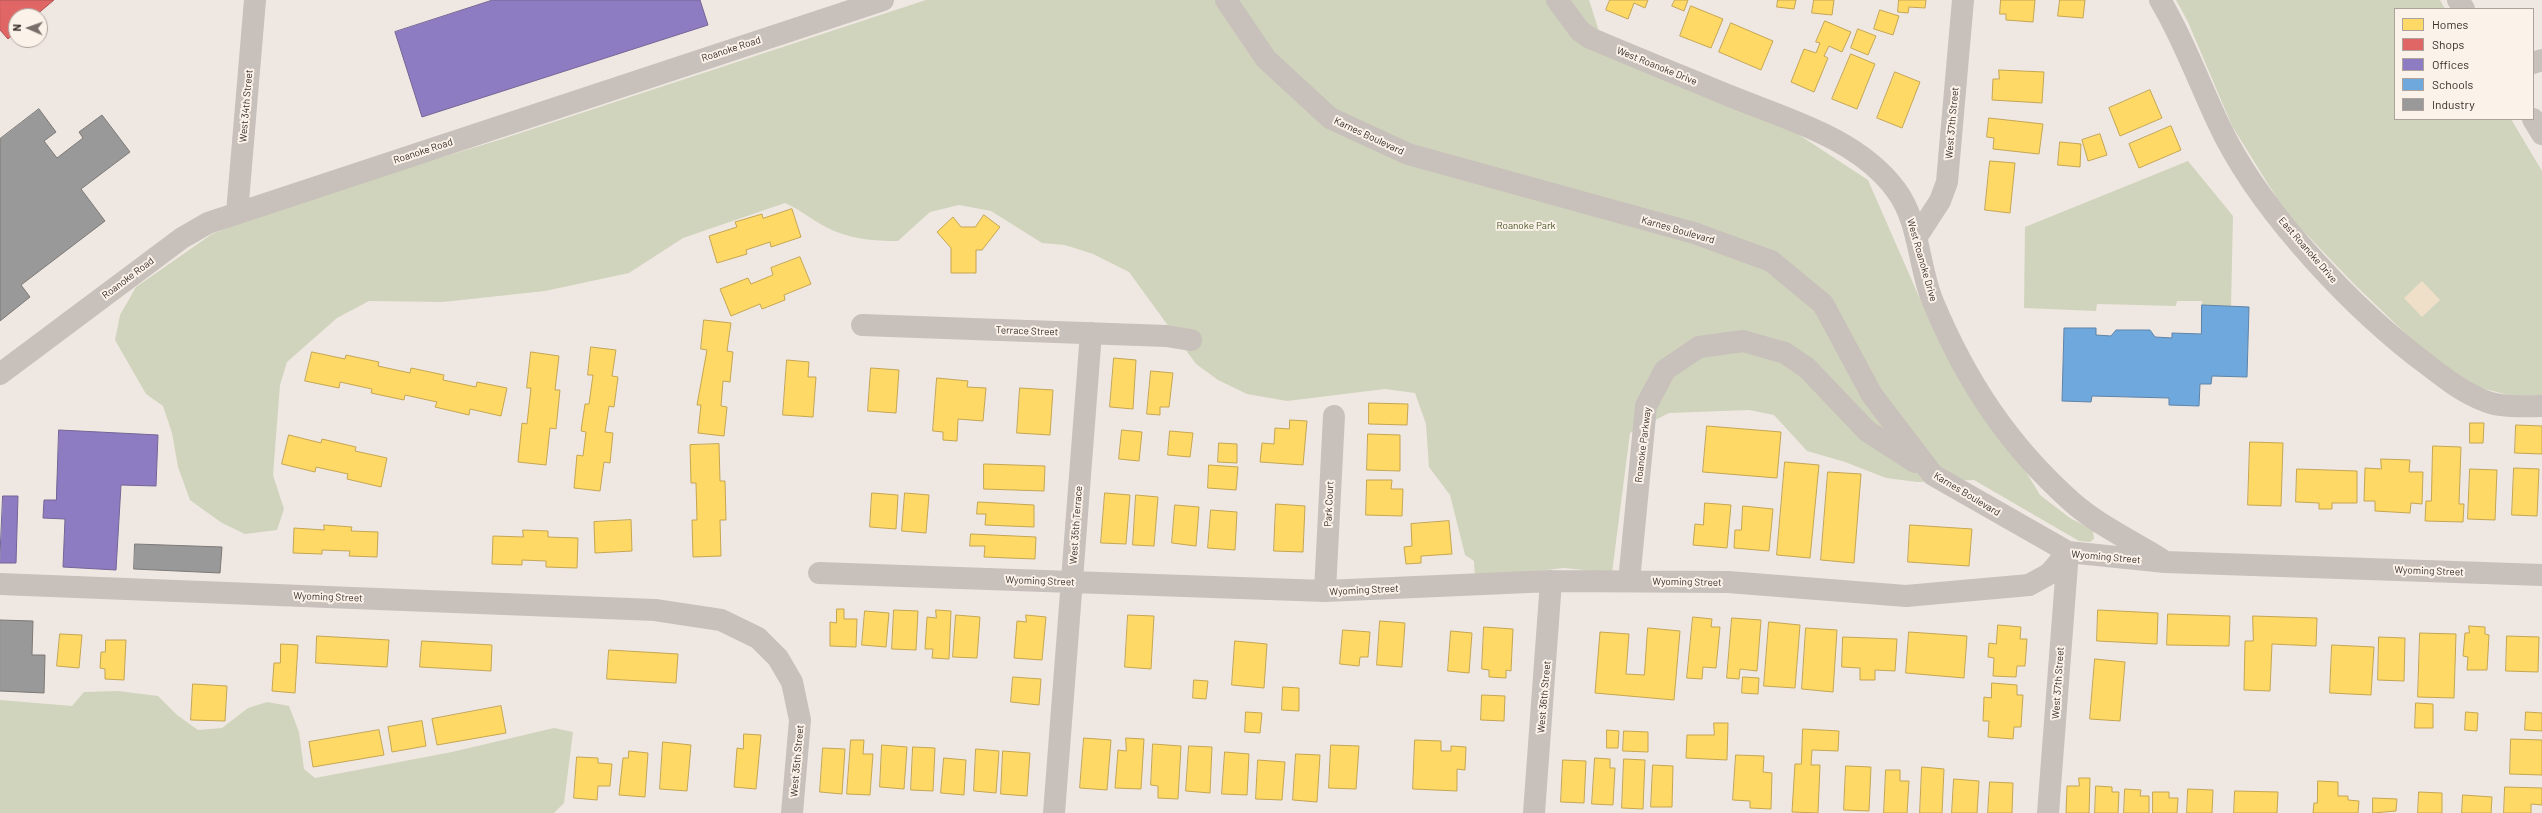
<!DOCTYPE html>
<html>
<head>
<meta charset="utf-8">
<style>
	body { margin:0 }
	#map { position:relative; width:2542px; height:813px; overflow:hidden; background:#efe8e2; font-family:Barlow,sans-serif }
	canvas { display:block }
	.legend { position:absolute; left:2394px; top:8px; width:140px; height:112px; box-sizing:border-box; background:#fbf2ea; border:1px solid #ada39c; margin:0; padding:5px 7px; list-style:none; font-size:12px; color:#392d28 }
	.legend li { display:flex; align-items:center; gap:8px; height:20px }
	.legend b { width:20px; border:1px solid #ada39c }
	.north { position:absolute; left:8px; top:8px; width:40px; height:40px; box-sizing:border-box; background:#fbf2ea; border:1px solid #ada39c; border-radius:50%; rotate:272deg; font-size:11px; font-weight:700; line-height:16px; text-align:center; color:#392d28 }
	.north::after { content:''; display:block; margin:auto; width:14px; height:18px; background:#796e69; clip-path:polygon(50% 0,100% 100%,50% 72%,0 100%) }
</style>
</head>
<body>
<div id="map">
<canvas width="2542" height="813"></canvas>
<ul class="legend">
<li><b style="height:11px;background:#ffd966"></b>Homes</li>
<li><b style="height:11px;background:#e06666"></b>Shops</li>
<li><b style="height:11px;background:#8e7cc3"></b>Offices</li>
<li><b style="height:11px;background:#6fa8dc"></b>Schools</li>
<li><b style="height:11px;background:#999"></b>Industry</li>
</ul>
<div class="north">N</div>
</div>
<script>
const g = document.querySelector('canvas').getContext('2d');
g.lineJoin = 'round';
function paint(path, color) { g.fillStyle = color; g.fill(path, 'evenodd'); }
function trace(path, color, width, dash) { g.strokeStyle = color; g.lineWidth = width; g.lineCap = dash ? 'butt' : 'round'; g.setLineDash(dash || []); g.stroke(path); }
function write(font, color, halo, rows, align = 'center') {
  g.font = font + ' Barlow,sans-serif'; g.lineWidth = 4; g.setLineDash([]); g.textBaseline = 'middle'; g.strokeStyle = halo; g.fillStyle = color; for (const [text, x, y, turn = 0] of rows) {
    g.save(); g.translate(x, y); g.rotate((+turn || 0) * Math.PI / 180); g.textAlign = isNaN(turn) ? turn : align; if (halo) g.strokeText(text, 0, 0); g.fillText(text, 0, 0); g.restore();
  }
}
paint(new Path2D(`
	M926,0h663l16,50 182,77 81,53 69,158 46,62 57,95 30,23 23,12 1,9 -4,3 -11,-1 -105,-61 -57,2 -31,-4 -41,-16 -38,-11 -33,-36 -25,-5 -80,3 -39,20 -18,140 -48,-5 -89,10 -1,-17 -9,-6 -15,-60 -21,-28 -3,-43 -11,-31 -30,-4 -98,12 -40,-7 -29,-14 -22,-16 -67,-92 -36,-18 -28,-9 -23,-2 -51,-32 -32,-6 -29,7 -32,29c-25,0 -51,-2 -74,-15 -15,-8 -23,-16 -39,-23l-102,35 -54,35 -84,18 -102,11 -74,-1 -32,17 -50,44 -7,23 -7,90 11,34 -7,21 -32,4 -23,-11 -32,-23 -12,-33 -6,-34 -9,-27 -17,-12 -31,-54 5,-25 16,-28 76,-53 86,-33 204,-62z
	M2176,0h264l5,9h-50v110h116l31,52v225l-34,-1 -34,-9 -46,-31 -74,-71 -68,-71 -54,-87 -44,-104z
	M2188,161l45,55 -2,90 -29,-1v-4h-25l-1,5 -79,-2 -1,7 -72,-3 1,-81z
	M118,691l40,5 19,19 21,15 24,-2 26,-20 19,-6 22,4 10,26 5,37 11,9 137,-26 102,-24 19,4 -9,71 -10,10h-554v-113l72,6 12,-14z`), '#d1d4bc');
paint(new Path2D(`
	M2422,281l18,19 -18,17 -18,-19z`), '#f0dfc8');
const homes = new Path2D(`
	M1610,0h38l-3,8 -11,-5 -6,16 -22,-9z
	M1675,0h13l-4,11 -12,-5z
	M1778,0h18l-2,9 -17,-2z
	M1814,0h20l-2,15 -20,-2z
	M1899,0h27l-1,8 -16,-1 -1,6 -10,-1z
	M2001,0h34l-2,22 -27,-2v-6h-6z
	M2060,0h25l-2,18 -25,-2z
	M1691,6l32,13 -12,29 -31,-12z
	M1880,10l19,6 -6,19 -19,-6z
	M1825,21l26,11 -9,20 -13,-6 -5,10 4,2 -14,34 -23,-10 13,-33 12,4 4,-10 -4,-1z
	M1731,23l42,18 -12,29 -42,-18z
	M1858,29l18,7 -8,19 -17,-7z
	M1851,54l24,10 -18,45 -25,-10z
	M1999,70l45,2 -2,31 -50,-3 1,-21h6z
	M1895,72l25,10 -18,46 -25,-10z
	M2150,90l12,28 -42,18 -11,-28z
	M1989,118l54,6 -4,30 -46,-5 1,-11 -7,-1z
	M2171,126l10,24 -42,18 -10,-24z
	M2100,134l7,21 -19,6 -6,-21z
	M2060,142l21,2 -1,23 -22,-2z
	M1990,161l25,2 -5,50 -25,-3z
	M792,209l9,28 -30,10 -1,-5 -24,8 1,4 -30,9 -8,-27 28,-9 -2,-5 27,-8 1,4z
	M984,215l16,12 -18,23h-6v23h-25v-25l-14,-16 16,-15 8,10h14z
	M800,257l11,27 -27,11 1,5 -23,9 -2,-5 -29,12 -11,-27 28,-11 3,6 22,-9 -2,-7z
	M704,320l27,3 -4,28 6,1 -3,30 -7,-1 -2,25 6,1 -3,29 -26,-3 3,-28h-4l10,-55 -6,-1z
	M591,347l25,3 -4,26 6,1 -4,30 -5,-1 -4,26 8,1 -3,30 -6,-1 -4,29 -26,-3 3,-33 6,1 3,-24 -5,-1 4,-27h4l4,-29h-5z
	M312,352l33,7 1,-4 33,7 -1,4 32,7 1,-5 33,7 -1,5 33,7 1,-5 30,6 -6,28 -31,-7 -1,6 -34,-8 2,-5 -32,-7 -1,5 -33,-7 1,-4 -32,-7 -1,6 -34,-7z
	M531,352l28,4 -4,34h5l-4,39 -6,-1 -4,37 -28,-3 4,-39 5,1 4,-36h-4z
	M1114,358l22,2 -3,49 -23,-2z
	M787,360l22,2 -1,15h8l-3,40 -30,-2z
	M871,368l28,2 -3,43 -28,-2z
	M1151,371l22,2 -4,34h-9v8l-13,-1z
	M937,378l31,3 -1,6 19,1 -3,33 -25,-2 -1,22 -14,-1v-8l-10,-1z
	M1020,388l33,2 -3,45 -33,-2z
	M1369,403l39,1 -1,21 -38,-1z
	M1290,420l17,1 -4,44 -43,-3 2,-19 12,1 1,-16 14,1z
	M2470,423h14l-1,20h-13z
	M2516,425l26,1v28l-27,-1z
	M1707,426l74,6 -4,46 -74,-6z
	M1122,430l20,2 -3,29 -20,-2z
	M1170,431l23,2 -3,24 -22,-2z
	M1368,434l32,1v36l-33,-1z
	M289,435l32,8 1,-4 34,8 -1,4 32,7 -6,29 -34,-8 1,-5 -32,-7 -1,5 -33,-8z
	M2250,442l33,1 -2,63 -33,-1z
	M1219,443l18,1v19l-19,-1z
	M719,444l1,37h5l1,39h-6l1,36 -28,1 -1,-37h5l-1,-37h-5l-1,-38z
	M2433,446l28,1 -2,57h5l-1,18 -38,-1 1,-20h5z
	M2381,459l29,1 -1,12h14l-1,32 -11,-1 -1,10 -35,-2v-10h-11l1,-33 16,1z
	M1785,462l34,3 -9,93 -33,-3z
	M984,464l61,2 -1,25 -60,-2z
	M1209,465l29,2 -2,23 -28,-2z
	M2514,468l25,1 -2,47 -25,-1z
	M2297,469l60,2v32h-25v6h-13v-6l-23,-1z
	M2470,469l27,1 -2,50 -27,-1z
	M1828,472l33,2 -7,89 -33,-3z
	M1367,480h25l-1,9h12l-1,27 -36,-1z
	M872,493l26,2 -2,34 -26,-2z
	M905,493l24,2 -3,38 -24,-2z
	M1105,493l25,2 -4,49 -25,-1z
	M1136,495l22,2 -4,49 -21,-1z
	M978,502l56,3v22l-49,-2 1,-11h-9z
	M1705,503l26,2 -4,43 -34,-3 2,-21 8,1z
	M1276,504l29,2 -2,46 -29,-1z
	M1175,505l24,2 -3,39 -24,-3z
	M1743,506l30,3 -4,42 -35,-3 1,-18h6z
	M1211,510l26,2 -2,38 -27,-2z
	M631,520l1,31 -37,2 -1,-31z
	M1449,521l3,33 -31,2v7l-15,1 -2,-17 8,-1 -1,-22z
	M324,525l28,2 -1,4 27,1 -1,25 -28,-1 1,-5 -28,-1v4l-29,-1 1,-25 30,2z
	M1910,525l62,4 -3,37 -61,-4z
	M523,530l25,1v6l30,1 -1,30 -31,-1v-6l-24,-1v5l-30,-1 1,-28 30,1z
	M971,534l65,3 -1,22 -51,-2 1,-11h-15z
	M837,609h7v10h13l-1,28 -26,-1v-24l6,1z
	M894,610l24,1 -2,39 -24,-1z
	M936,610l15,1 -2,48 -17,-1 1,-9h-8l2,-32 9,1z
	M2098,610l60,3 -1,31 -60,-3z
	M865,611l24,2 -3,34 -24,-2z
	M2168,614l62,2 -1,30 -62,-1z
	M956,615l24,2 -3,41 -24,-1z
	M1026,615l20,2 -4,43 -28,-2 3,-37 9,1z
	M1128,615l26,1 -3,53 -26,-2z
	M2253,616l64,2 -1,28 -44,-2 -2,47 -26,-1 1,-49h8z
	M1693,617l19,2 -1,8h9l-4,41 -13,-1 -1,12 -15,-1z
	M1732,618l29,2 -4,51 -17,-2 -1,10 -12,-1z
	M1380,621l25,2 -3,44 -25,-2z
	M1769,622l31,3 -5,63 -31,-2z
	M1998,625l23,2 -1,12h7l-2,27h-8l-1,11 -23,-1 1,-18 -6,-1 1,-14 7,1z
	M2469,626l16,1v7l4,1 -2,35h-20l1,-13 -5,-1 2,-23h4z
	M1484,627l29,2 -2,42 -5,-1v8l-17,-1v-7l-7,-1z
	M1648,628l32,3 -6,69 -79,-7 5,-61 29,2 -3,40 18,1z
	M1806,628l31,2 -4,62 -31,-3z
	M1343,630l27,2 -2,25h-8l-1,9 -19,-2z
	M1451,631l21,2 -3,40 -21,-2z
	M1909,632l58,4 -3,42 -58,-5z
	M2420,633l36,1 -2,64 -36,-1z
	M60,634l22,1 -3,33 -22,-2z
	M317,636l72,4 -2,27 -71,-4z
	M2507,636l32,1 -1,35 -32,-1z
	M1843,637l54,2 -2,32 -20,-1v10h-15v-12l-18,-1z
	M2379,637l26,1 -1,43 -26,-1z
	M106,640h20l-2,40 -19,-1v-10l-5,-1 1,-16h4z
	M422,641l70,4 -1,26 -71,-4z
	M1235,641l32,3 -3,44 -32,-3z
	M281,644l17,1 -3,48 -23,-2 2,-28h6z
	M2332,645l42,2 -3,48 -41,-2z
	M609,650l69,4 -2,29 -69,-4z
	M2095,659l30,3 -5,59 -30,-2z
	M1013,677l28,2 -2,26 -28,-3z
	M1743,677l16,1 -1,16 -16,-1z
	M1194,680l14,1 -2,18 -13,-1z
	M1992,683l25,2v10h6l-2,32h-7l-1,12 -25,-2 1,-16h-6l1,-24 7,1z
	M193,684l34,2 -2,35 -34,-1z
	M1283,687l16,1v23l-17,-1z
	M1482,695l23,1 -1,25 -23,-1z
	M2416,703l17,1v24h-18z
	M501,706l5,27 -69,12 -5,-26z
	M1246,712l16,1 -2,20 -15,-1z
	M2466,712l12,1 -1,18 -12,-1z
	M2526,712l16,1v18l-17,-1z
	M422,721l4,25 -34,6 -4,-25z
	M1714,723h14l-1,37 -41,-2 1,-23h27z
	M1803,729l36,2 -1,20 -26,-1 -1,15h9l-2,48 -26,-1 3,-48h6z
	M379,730l5,25 -71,12 -4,-25z
	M1607,730l12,1 -1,17h-11z
	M1624,731l24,1v20l-25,-1z
	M744,734l17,1 -5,54 -22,-2 3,-39 6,1z
	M1084,738l27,2 -4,50 -27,-2z
	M1126,738l18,1 -3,50 -26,-1 3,-38 8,1z
	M2511,739l31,1v35l-32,-1z
	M851,740h13l-1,14h10l-3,41 -23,-1z
	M1415,740l26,1v10h10v-5l15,1 -1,23 -8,-1v22l-44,-2z
	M663,742l28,3 -4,46 -27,-2z
	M1153,744l28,2 -3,53 -20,-1v-12l-7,-1z
	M882,745l25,2 -3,42 -24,-2z
	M1331,745l28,1 -3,43 -27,-1z
	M1189,746l23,1 -2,46 -24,-2z
	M913,747l22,1 -2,43 -22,-1z
	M823,748l22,1 -3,45 -22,-2z
	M976,749l23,2 -3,42 -22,-2z
	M629,751l19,2 -3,44 -26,-2 4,-37h5z
	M1003,751l27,2 -3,43 -26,-2z
	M1225,752l24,2 -2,41 -25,-1z
	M1296,754l24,1 -3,47 -24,-2z
	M1736,755l28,1 -1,16 9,1 -1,36 -21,-1v-7l-17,-1z
	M577,757l21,1v5l14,1 -2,22h-12l-1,14 -23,-2z
	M944,758l22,2 -2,35 -23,-2z
	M1595,758l15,1v9h5l-2,37 -21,-1z
	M1624,759l21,1 -2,49 -21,-1z
	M1258,760l27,2 -3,38 -26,-1z
	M1563,760l23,1 -2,42 -23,-1z
	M1653,765l20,1 -1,41h-21z
	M1846,766l25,1 -2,44 -25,-1z
	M1922,767l22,2 -2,44h-22z
	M1886,770h14v11h9l-2,32h-23z
	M2079,778h11l-1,35h-23l1,-27h12z
	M1954,779l25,2 -2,32h-25z
	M2318,781l20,1v14h10v4l11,1 -1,12h-45l1,-10h3z
	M1990,782l23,1 -1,30h-24z
	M2096,786l16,1v5h7l-1,21h-23z
	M2505,787l37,1v17l-11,-1v9h-27z
	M2125,789l16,1 -1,6h9v17h-25z
	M2188,789l25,1 -1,23h-25z
	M2235,791l43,1 -1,21h-43z
	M2153,792h16v6h9l-1,15h-24z
	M2419,792l23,1v20h-24z
	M2463,795l29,2 -1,16h-29z
	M2373,798l24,1 -1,12 -23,2z`);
paint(homes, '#ffd966');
trace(homes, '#c4a553', 1);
const shops = new Path2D(`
	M0,0h54l-19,16h-19v16l-8,7 -8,-9z`);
paint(shops, '#e06666');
trace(shops, '#ae5553', 1);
const offices = new Path2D(`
	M493,0h207l8,25 -286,92 -27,-85z
	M59,430l99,5 -2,51 -35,-1 -5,85 -53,-3 2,-48 -22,-1 1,-18h12z
	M3,496h15l-2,67h-16z`);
paint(offices, '#8e7cc3');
trace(offices, '#746494', 1);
const schools = new Path2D(`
	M2202,305l47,2 -2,70 -35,-1 -1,8h-11l-1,22 -30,-1v-7l-77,-2 -1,6 -29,-1 2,-73h32v7l15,1 5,-6h34l5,7 17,1v-5l29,1z`);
paint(schools, '#6fa8dc');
trace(schools, '#5f83a6', 1);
const industry = new Path2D(`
	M39,109l17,23 -12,9 13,17 26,-20 -4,-6 23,-17 28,37 -49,37 24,32 -84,64 9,12 -30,24v-182z
	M135,544l87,3 -2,26 -86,-4z
	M0,620l33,1 -1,34h13l-1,38 -44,-2z`);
paint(industry, '#999');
trace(industry, '#7c7977', 1);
trace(new Path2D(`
	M1226,0l40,59 64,59 78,36 286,79 77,28 52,43 49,91 61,80 135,77 97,10 377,13
	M1557,0l23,31 10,7c47,20 94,39 140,58 56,23 128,42 166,94 24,32 22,76 37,112 33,79 75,143 139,200 26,23 60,39 89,57
	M2160,0c26,43 42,92 65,137 42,81 130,174 204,229 18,14 35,27 56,35 17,7 39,5 57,5
	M2458,0l6,9
	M2533,63l9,-3
	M2533,119l9,15
	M237,213l18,-213
	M1916,238l24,-37 7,-19 16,-182
	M862,325l304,11 25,4
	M0,374l182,-136 26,-15 675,-223
	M819,573l506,18 226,-10 177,1 178,14 123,-11 20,-11 19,-22
	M1629,581l17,-175 19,-36 34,-23 44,-6 42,12 22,15 60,63 48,31
	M0,584l655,26 66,10 37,18 20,20 14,24 8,38 -8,93
	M1325,591l9,-175
	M1054,813l37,-480
	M1534,813l17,-232
	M2048,813l20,-261`), '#c8c0bb', 22);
write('10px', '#392d28', '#fbf2ea', [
	["Roanoke Road",731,49,-18],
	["West Roanoke Drive",1657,66,22],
	["West 34th Street",246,106,-85],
	["West 37th Street",1952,123,-85],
	["Karnes Boulevard",1369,136,25],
	["Roanoke Road",423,151,-18],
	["Karnes Boulevard",1678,230,16],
	["East Roanoke Drive",2308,250,49],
	["West Roanoke Drive",1922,260,74],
	["Roanoke Road",128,278,-37],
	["Terrace Street",1027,331,2],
	["Roanoke Parkway",1643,445,-83],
	["Karnes Boulevard",1967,494,31],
	["Park Court",1329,504,-87],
	["West 35th Terrace",1076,525,-86],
	["Wyoming Street",2106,557,5],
	["Wyoming Street",2429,571,2],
	["Wyoming Street",1040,581,2],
	["Wyoming Street",1687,582,1],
	["Wyoming Street",1364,590,-3],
	["Wyoming Street",328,597,2],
	["West 37th Street",2058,683,-86],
	["West 36th Street",1544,697,-85],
	["West 35th Street",797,761,-85]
]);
write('10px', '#4b592a', '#fbf2ea', [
	["Roanoke Park",1526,226]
]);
</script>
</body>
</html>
